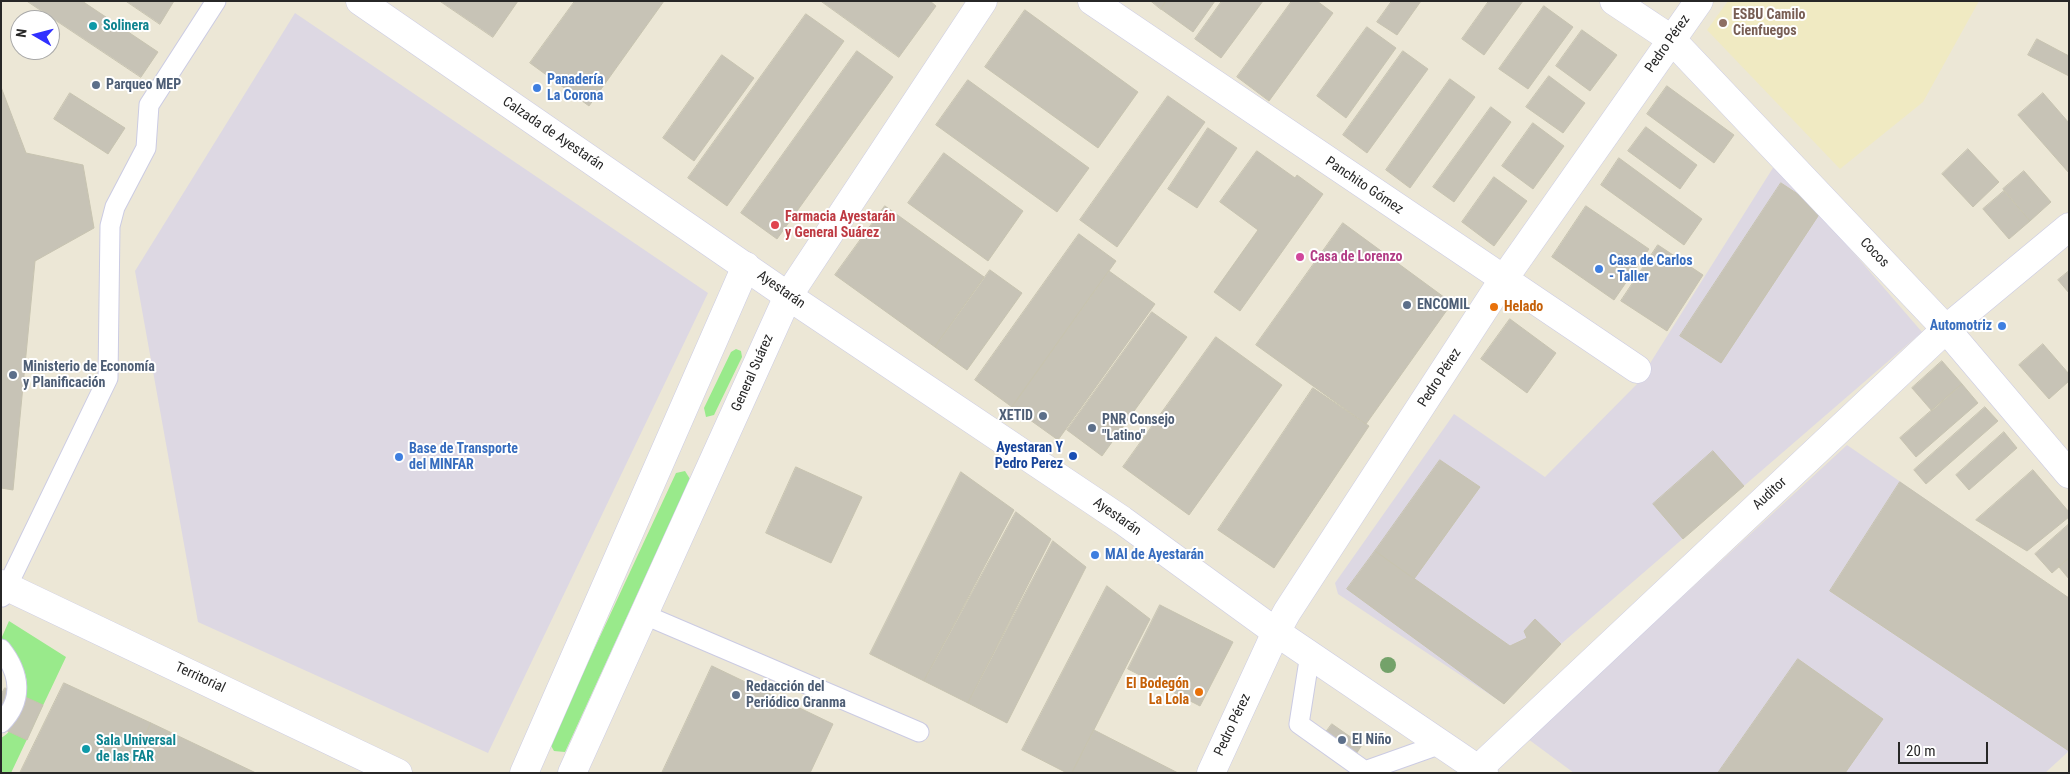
<!DOCTYPE html>
<html>
<head>
<meta charset="utf-8">
<style>
	body { margin:0 }
	#map { position:relative; width:2070px; height:774px; overflow:hidden; background:#ece7d6; font-family:"Roboto Condensed",sans-serif }
	canvas { display:block }
	.frame { position:absolute; inset:0; border:2px solid #272727; pointer-events:none }
	.north { position:absolute; left:10px; top:10px; width:50px; height:50px; box-sizing:border-box; background:#fff; border:1px solid #a9a9a9; border-radius:50%; rotate:278deg; font-size:14px; font-weight:700; line-height:20px; text-align:center; color:#272727 }
	.north::after { content:''; display:block; margin:auto; width:18px; height:22px; background:#3130ff; clip-path:polygon(50% 0,100% 100%,50% 72%,0 100%) }
	.scale { position:absolute; left:1898px; top:742px; width:90px; height:22px; box-sizing:border-box; border:2px solid #272727; border-top:0; padding-left:6px; font-size:15px; line-height:18px; white-space:nowrap; color:#272727; -webkit-text-stroke:4px #fff; paint-order:stroke }
</style>
</head>
<body>
<div id="map">
<canvas width="2070" height="774"></canvas>
<div class="frame"></div>
<div class="north">N</div>
<div class="scale">20 m</div>
</div>
<script>
const g = document.querySelector('canvas').getContext('2d');
g.lineJoin = 'round';
function paint(path, color) { g.fillStyle = color; g.fill(path, 'evenodd'); }
function trace(path, color, width, dash) { g.strokeStyle = color; g.lineWidth = width; g.lineCap = dash ? 'butt' : 'round'; g.setLineDash(dash || []); g.stroke(path); }
function write(font, color, halo, rows, align = 'center') {
  g.font = font + ' "Roboto Condensed",sans-serif'; g.lineWidth = 4; g.setLineDash([]); g.textBaseline = 'middle'; g.strokeStyle = halo; g.fillStyle = color; for (const [text, x, y, turn = 0] of rows) {
    g.save(); g.translate(x, y); g.rotate((+turn || 0) * Math.PI / 180); g.textAlign = isNaN(turn) ? turn : align; if (halo) g.strokeText(text, 0, 0); g.fillText(text, 0, 0); g.restore();
  }
}
paint(new Path2D(`
	M295,13l413,280 -220,460 -290,-131 -63,-351z
	M1776,163l146,169 -361,312 -57,60 -166,-110 -3,-11 119,-169 91,63 92,-93z
	M1847,445l222,153v153l-24,22h-471l-46,-34z`), '#ddd8e3');
paint(new Path2D(`
	M1728,1h251l-56,101 -83,67 -133,-139z`), '#f0eac2');
paint(new Path2D(`
	M736,349l5,2 1,6 -28,58 -8,2 -2,-9 27,-56z
	M685,471l5,8 -125,273 -11,-1 -4,-7 126,-271z
	M9,621l57,36 -55,116h-10v-35c9,-5 12,-12 16,-21 18,-36 10,-50 -16,-78z`), '#99ea8b');
const building = new Path2D(`
	M27,1h55l76,51 -17,25z
	M126,1h48l-14,23z
	M440,1h78l-25,36z
	M575,1h89l-75,105 -59,-43z
	M821,1h109l6,5 -37,51z
	M1151,1h15l-5,8z
	M1166,1h49l-22,31 -32,-23z
	M1222,1h41l-42,57 -26,-19z
	M1292,1h25l16,12 -64,88 -32,-24z
	M1392,1h29l-24,34 -20,-13z
	M1489,1h34l-39,54 -22,-16z
	M1544,6l29,21 -45,62 -29,-20z
	M1025,10l113,82 -40,56 -113,-81z
	M806,14l38,27 -117,165 -39,-28z
	M1367,27l29,21 -50,70 -29,-22z
	M1582,30l35,25 -27,36 -34,-25z
	M2037,39l32,17v20l-41,-21z
	M857,51l36,26 -116,162 -36,-26z
	M1403,51l25,18 -61,84 -24,-18z
	M722,55l32,23 -60,83 -31,-23z
	M1549,76l36,27 -22,30 -37,-26z
	M1450,79l25,18 -65,91 -24,-18z
	M968,80l121,88 -32,44 -121,-87z
	M1667,86l67,49 -20,28 -67,-49z
	M1,87l25,66 57,12 11,63 -59,33 -22,229 -12,-2z
	M70,93l55,35 -17,26 -54,-35z
	M2043,93l26,30v50l-51,-58z
	M1168,96l37,26 -88,125 -37,-27z
	M1491,107l20,15 -57,80 -21,-15z
	M1533,123l31,23 -31,43 -31,-23z
	M1646,127l51,38 -17,24 -52,-38z
	M1208,128l29,20 -40,60 -29,-19z
	M1968,149l31,33 -26,25 -31,-33z
	M1257,151l38,27 2,-3 26,19 -83,117 -26,-19 44,-62 -38,-28z
	M944,153l79,58 -35,50 -80,-58z
	M1619,158l83,61 -18,26 -83,-60z
	M2024,171l27,31 -21,19 -27,-32z
	M1494,177l33,24 -33,45 -32,-24z
	M1781,183l41,27 -101,153 -41,-27z
	M2004,191l26,30 -21,18 -26,-30z
	M885,206l99,71 -49,70 -100,-72z
	M1586,206l63,43 -35,51 -62,-43z
	M1343,223l109,80 -86,121 -110,-79z
	M1079,234l37,27 -104,146 -37,-27z
	M1658,245l45,30 -36,56 -46,-30z
	M990,270l32,23 -55,77 -32,-23z
	M1109,271l46,33 -97,136 -46,-33z
	M2069,271v22l-11,-13z
	M1152,312l35,25 -85,119 -35,-26z
	M1510,319l46,34 -29,40 -46,-34z
	M1216,337l66,48 -93,130 -66,-48z
	M2043,344l26,30v7l-20,18 -30,-34z
	M1942,361l20,23 -30,27 -20,-23z
	M1962,384l16,19 -62,54 -16,-19z
	M1313,388l56,38 -95,142 -56,-38z
	M1985,407l13,14 -72,63 -12,-14z
	M2004,432l13,16 -48,42 -13,-15z
	M1713,451l31,35 -61,53 -30,-35z
	M1440,460l40,27 -66,92 -39,-28z
	M796,467l66,30 -31,66 -65,-30z
	M2033,470l36,42v5l-42,34 -51,-31z
	M961,472l53,38 -90,171 -54,-27z
	M1900,482l169,116v153l-239,-160z
	M1016,512l35,27 -83,164 -44,-22z
	M2069,524v34l-17,15 -17,-19z
	M1053,541l33,26 -79,156 -39,-20z
	M1375,551l135,95 17,-8 -3,-7 11,-12 26,25 -57,60 -157,-115z
	M2069,558v21l-10,-12z
	M1107,586l43,33 -78,154h-5l-45,-23z
	M1160,605l73,37 -33,64 -72,-37z
	M1798,659l85,60 -38,54h-127z
	M712,666l121,58 -23,49h-148z
	M64,683l87,40 -23,50h-108z
	M5,688l38,17 -16,35 -26,-12v-33z
	M151,723l105,50h-128z
	M1332,724l30,21 -8,12 -31,-21z
	M1094,730l84,43h-106z`);
paint(building, '#c7c3b6');
trace(building, '#c7c3b0', 1);
const service = new Path2D(`
	M2,597l106,-219 2,-152 5,-19 31,-59 3,-43 67,-104
	M645,615l274,117
	M1,649c19,24 23,51 0,74
	M1310,654l-11,70 66,47 76,-27`);
const minor = new Path2D(`
	M1092,1l545,368
	M1614,1l57,38 275,290 123,145
	M1,584l397,189
	M1478,769l468,-440 123,-102
	M524,773l222,-507
	M572,773l216,-477 195,-295
	M1211,773l65,-141`);
const tertiary = new Path2D(`
	M1276,632l11,-20 216,-332 196,-279`);
const secondary = new Path2D(`
	M360,1l428,295 334,224 154,112 208,141`);
trace(service, '#cbcbe3', 21);
trace(minor, '#cbcbe3', 29);
trace(tertiary, '#cbcbe3', 29);
trace(secondary, '#cbcbe3', 29);
trace(service, '#fff', 19);
trace(minor, '#fff', 28);
trace(tertiary, '#fff', 28);
trace(secondary, '#fff', 28);
g.fillStyle = '#74a26a';
for (const [x, y] of [
	[1388,665]
]) { g.beginPath(); g.arc(x, y, 8, 0, 2 * Math.PI); g.fill(); }
for (const [x, y, r, color] of [
	[1723,23,5,"#8d6e63"],
	[93,26,5,"#0f9aa8"],
	[96,85,5,"#5c6f8a"],
	[537,88,5,"#3f7fe0"],
	[775,225,5,"#e0444e"],
	[1300,257,5,"#d1479c"],
	[1599,269,5,"#3f7fe0"],
	[1407,305,5,"#5c6f8a"],
	[1494,307,5,"#e8710a"],
	[2002,326,5,"#3f7fe0"],
	[13,375,5,"#5c6f8a"],
	[1043,416,5,"#5c6f8a"],
	[1092,428,5,"#5c6f8a"],
	[1073,456,5,"#1a4fb4"],
	[399,457,5,"#3f7fe0"],
	[1095,555,5,"#3f7fe0"],
	[1199,692,5,"#e8710a"],
	[736,695,5,"#5c6f8a"],
	[1342,740,5,"#5c6f8a"],
	[86,749,5,"#0f9aa8"]
]) { const dot = new Path2D(); dot.arc(x, y, r, 0, 2 * Math.PI); g.fillStyle = color; g.fill(dot); trace(dot, '#fff', 2); }
write('bold 14px', '#785e54', '#fff', [
	["ESBU Camilo",1733,15],
	["Cienfuegos",1733,31]
], 'left');
write('bold 14px', '#0d838f', '#fff', [
	["Solinera",103,26],
	["Sala Universal",96,741],
	["de las FAR",96,757]
], 'left');
write('14px', '#272727', '#fff', [
	["Pedro Pérez",1668,44,-55],
	["Calzada de Ayestarán",553,134,34],
	["Panchito Gómez",1364,186,34],
	["Cocos",1874,253,46],
	["Ayestarán",781,290,35],
	["General Suárez",753,373,-66],
	["Pedro Pérez",1440,378,-57],
	["Auditor",1770,494,-43],
	["Ayestarán",1117,517,35],
	["Territorial",200,678,25],
	["Pedro Pérez",1233,725,-65]
]);
write('bold 14px', '#366cbe', '#fff', [
	["Panadería",547,80],
	["La Corona",547,96],
	["Casa de Carlos",1609,261],
	["- Taller",1609,277],
	["Automotriz",1992,326,"right"],
	["Base de Transporte",409,449],
	["del MINFAR",409,465],
	["MAI de Ayestarán",1105,555]
], 'left');
write('bold 14px', '#4e5e75', '#fff', [
	["Parqueo MEP",106,85],
	["ENCOMIL",1417,305],
	["Ministerio de Economía",23,367],
	["y Planificación",23,383],
	["XETID",1033,416,"right"],
	["PNR Consejo",1102,420],
	["\"Latino\"",1102,436],
	["Redacción del",746,687],
	["Periódico Granma",746,703],
	["El Niño",1352,740]
], 'left');
write('bold 14px', '#be3a42', '#fff', [
	["Farmacia Ayestarán",785,217],
	["y General Suárez",785,233]
], 'left');
write('bold 14px', '#b23c85', '#fff', [
	["Casa de Lorenzo",1310,257]
], 'left');
write('bold 14px', '#c56008', '#fff', [
	["Helado",1504,307],
	["El Bodegón",1189,684,"right"],
	["La Lola",1189,700,"right"]
], 'left');
write('bold 14px', '#164399', '#fff', [
	["Ayestaran Y",1063,448],
	["Pedro Perez",1063,464]
], 'right');
</script>
</body>
</html>
